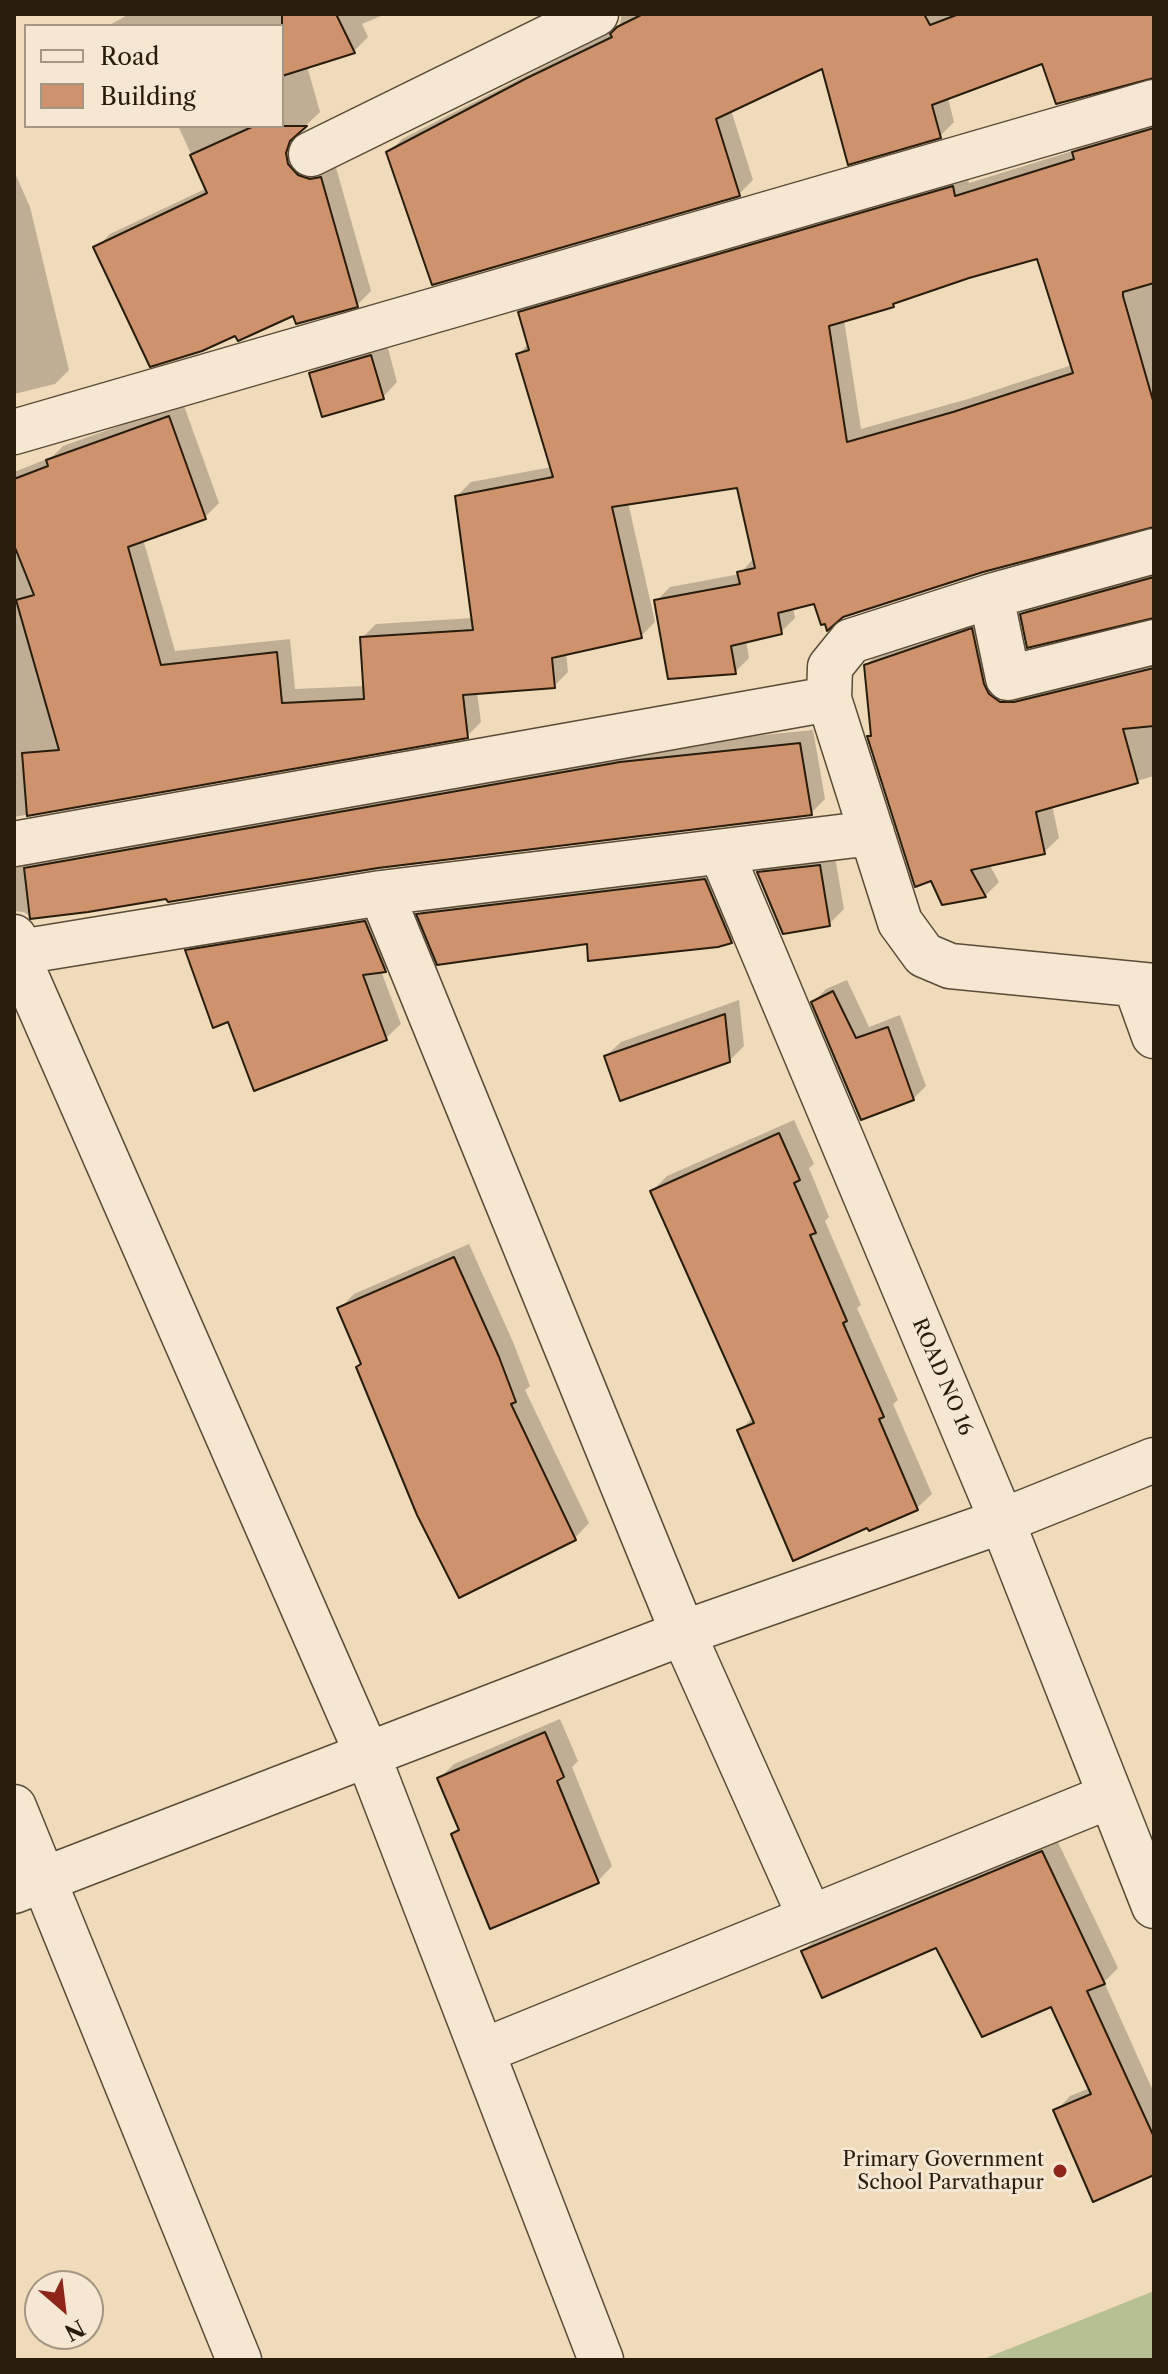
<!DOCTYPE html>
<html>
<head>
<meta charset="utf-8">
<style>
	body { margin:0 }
	#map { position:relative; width:1168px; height:2374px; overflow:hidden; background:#efdab9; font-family:"Libre Caslon Text",serif }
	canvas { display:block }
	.frame { position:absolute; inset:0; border:16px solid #281c0b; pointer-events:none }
	.legend { position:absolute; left:24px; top:24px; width:260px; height:104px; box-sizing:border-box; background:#f5e7d2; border:2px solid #a39682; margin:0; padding:10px 14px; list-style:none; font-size:24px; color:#281c0b }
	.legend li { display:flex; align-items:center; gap:16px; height:40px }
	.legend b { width:40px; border:2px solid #a39682 }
	.north { position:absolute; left:24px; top:2270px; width:80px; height:80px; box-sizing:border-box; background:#f5e7d2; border:2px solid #a39682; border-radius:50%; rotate:152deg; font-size:22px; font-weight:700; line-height:32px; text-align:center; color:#281c0b }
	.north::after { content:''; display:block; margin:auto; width:28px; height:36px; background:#8f2418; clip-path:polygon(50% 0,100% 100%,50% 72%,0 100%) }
</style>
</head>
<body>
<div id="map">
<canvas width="1168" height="2374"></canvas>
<div class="frame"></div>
<ul class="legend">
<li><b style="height:10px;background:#f5e7d2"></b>Road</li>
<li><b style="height:22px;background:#ce926c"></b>Building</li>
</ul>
<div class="north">N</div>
</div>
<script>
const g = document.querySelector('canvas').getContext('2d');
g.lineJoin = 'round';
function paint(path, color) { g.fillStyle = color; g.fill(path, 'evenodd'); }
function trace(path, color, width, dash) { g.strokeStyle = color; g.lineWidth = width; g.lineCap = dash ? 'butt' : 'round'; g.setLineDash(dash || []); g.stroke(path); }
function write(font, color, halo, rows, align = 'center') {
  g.font = font + ' "Libre Caslon Text",serif'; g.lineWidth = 6; g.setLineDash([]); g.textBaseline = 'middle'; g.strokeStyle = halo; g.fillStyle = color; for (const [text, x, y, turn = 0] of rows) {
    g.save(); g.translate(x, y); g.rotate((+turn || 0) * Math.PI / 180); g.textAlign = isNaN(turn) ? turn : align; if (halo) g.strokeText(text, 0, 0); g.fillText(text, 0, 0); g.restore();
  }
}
paint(new Path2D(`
	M1154,2291v69h-173z`), '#b6c092');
paint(new Path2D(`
	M129,14h257l-24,10 6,13 -14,14 -47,15 13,46 -18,17 -3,9 36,26 36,127 -14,14 -63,8 -198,-65 14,-14 97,-46 -29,-62h104v-100h-174z
	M622,14h532v62l-111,-14 -95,36 6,24 -14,14 -116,-70 -93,44 22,70 -14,14 -351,-41 14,-14 217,-111z
	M1154,119v406l-361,82 2,11 -14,14 -35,9 3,17 -14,14 -79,-71 14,-14 70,-13 13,-15 -14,-73 -111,16 27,120 -14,14 -75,17 2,19 -14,14 -77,6 4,30 -14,14 -453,81v-345l38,-15 11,-11 120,-43 36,100 -14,14 -62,22 32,112 115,-12 5,50 70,-3 -3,-48 14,-14 97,-6 -16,-122 14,-14 81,-15 -34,-112 11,-12 -9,-30 14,-14 433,-126 2,10 107,-33 12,-12zM1038,257l34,108 -104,34 -107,30 -17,-109 124,-44z
	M14,171l16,36 39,163 -14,14 -41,10z
	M386,341l11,41 -14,15 -71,-24 14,-15z
	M1154,568v48l-132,-1 15,-15z
	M986,616l11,52 157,-10v118l-102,29 7,33 -15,14 -55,12 10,18 -14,14 -116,-159 4,-3 -7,-69 14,-14z
	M813,730l12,69 -14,14 -433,53 -346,52 -8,-6 -10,-1v-61l621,-102z
	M834,851l10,58 -15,15 -70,-51 15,-15z
	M720,865l26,62 -15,14 -143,1 -169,-28 14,-14z
	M380,907l20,49 -15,14 -4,1 20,53 -15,14 -198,-87 14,-15z
	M847,980l22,47 31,-12 26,71 -13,13 -100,-97 13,-13z
	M739,1000l5,46 -15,15 -123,-5 15,-14z
	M794,1120l20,44 -5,4 20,49 -4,4 36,84 -4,3 41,92 -5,4 39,90 -15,14 -177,-77 13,-14 -101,-226 15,-15z
	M469,1244l44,98 17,44 -5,4 64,133 -14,15 -212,-175 -24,-54 15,-15z
	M560,1719l18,42 -6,6 40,99 -14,15 -145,-47 7,-6 -21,-49 15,-15z
	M1056,1838l62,130 -14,14 50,111v80l-98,-62 14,-15 20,-8 -38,-84 -115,-58 -134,5 15,-14z`), '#0003');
const building = new Path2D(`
	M282,14h54l19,39 -73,23z
	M643,14h281l6,11 29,-11h195v64l-98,26 -14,-40 -110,41 9,33 -93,27 -26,-96 -106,50 24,77 -308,89 -46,-133 141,-74 85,-41 -2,-3 7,-7z
	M254,126h53l-17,15 -4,12 2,11 10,11 12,4 11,-2 37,130 -62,17 -3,-8 -55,25 -3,-5 -33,15 -52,16 -57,-120 114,-54 -17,-38z
	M1154,128v155l-31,9v4l31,108v123l-171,45 -140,45 -16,14 -2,-7 -4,1 -7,-21 -36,9 4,21 -51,12 5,28 -68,5 -14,-79 86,-16 -3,-12 18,-4 -18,-80 -125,19 30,131 -90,20 3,30 -92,7 5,43 -441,78 -5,-63 37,-3 -43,-150 18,-5 -20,-50v-66l34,-13 -2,-6 123,-44 37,103 -78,28 33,118 116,-13 5,51 82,-4 -4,-62 113,-7 -18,-134 98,-19 -37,-123 13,-4 -11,-38 435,-126 2,10 119,-37 -2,-7zM1037,259l36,114 -120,39 -106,30 -18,-116 65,-19 -1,-3 76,-26z
	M371,355l13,44 -62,18 -13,-44z
	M1154,577v41l-127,30 -7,-34z
	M972,628l12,56 5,10 11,8h14l140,-34v58l-31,3 15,54 -102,29 9,42 -74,16 15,27 -44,8 -11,-24 -16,6 -48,-151h4l-7,-71z
	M800,743l12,72 -434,53 -210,34 -2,-3 -78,13 -58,7 -6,-51 596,-106z
	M820,865l10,61 -47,8 -26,-62z
	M705,879l27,64 -14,4 -130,14 -1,-17 -150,21 -21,-51z
	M365,921l21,51 -23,3 24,65 -133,51 -26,-69 -15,6 -28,-78z
	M833,991l23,47 32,-11 26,73 -53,20 -50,-118z
	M725,1014l5,48 -110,39 -16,-45z
	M779,1133l21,47 -6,3 22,50 -6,2 37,86 -4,2 41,94 -5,2 39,91 -49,21 -2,-3 -74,33 -56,-131 17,-7 -104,-232z
	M454,1257l45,100 17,45 -5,2 65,136 -117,58 -42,-83 -61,-148 5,-3 -24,-56z
	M545,1732l19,45 -7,4 42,102 -109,46 -39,-95 8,-4 -22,-52z
	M1042,1851l63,133 -18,7 67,146v38l-61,27 -40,-92 38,-16 -40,-87 -69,30 -46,-89 -114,50 -21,-47z`);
paint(building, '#ce926c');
trace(building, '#281c0b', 2);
const street = new Path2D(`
	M311,154l285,-140
	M14,432l1140,-330
	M991,596l17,82 146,-36
	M829,699l71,223 24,33 26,11 204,20
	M14,844l815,-145 1,-32 21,-26 140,-45 163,-45
	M721,852l281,669 152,385
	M381,893l302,740 127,284
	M14,937l2,16 352,803 233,604
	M14,953l367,-60 491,-60
	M1136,986l18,50
	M14,1807l225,553
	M14,1891l669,-258 319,-112 152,-61
	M483,2051l627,-255`);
trace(street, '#5a4c36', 47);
trace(street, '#f5e7d2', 44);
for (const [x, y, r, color] of [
	[1060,2171,8,"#8f2418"]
]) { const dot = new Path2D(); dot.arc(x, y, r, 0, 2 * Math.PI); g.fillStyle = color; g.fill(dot); trace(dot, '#f5e7d2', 3); }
write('20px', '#281c0b', '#f5e7d2', [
	["ROAD NO 16",942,1377,67]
]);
write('20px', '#281c0b', '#f5e7d2', [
	["Primary Government",1044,2160],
	["School Parvathapur",1044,2183]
], 'right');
</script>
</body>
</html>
